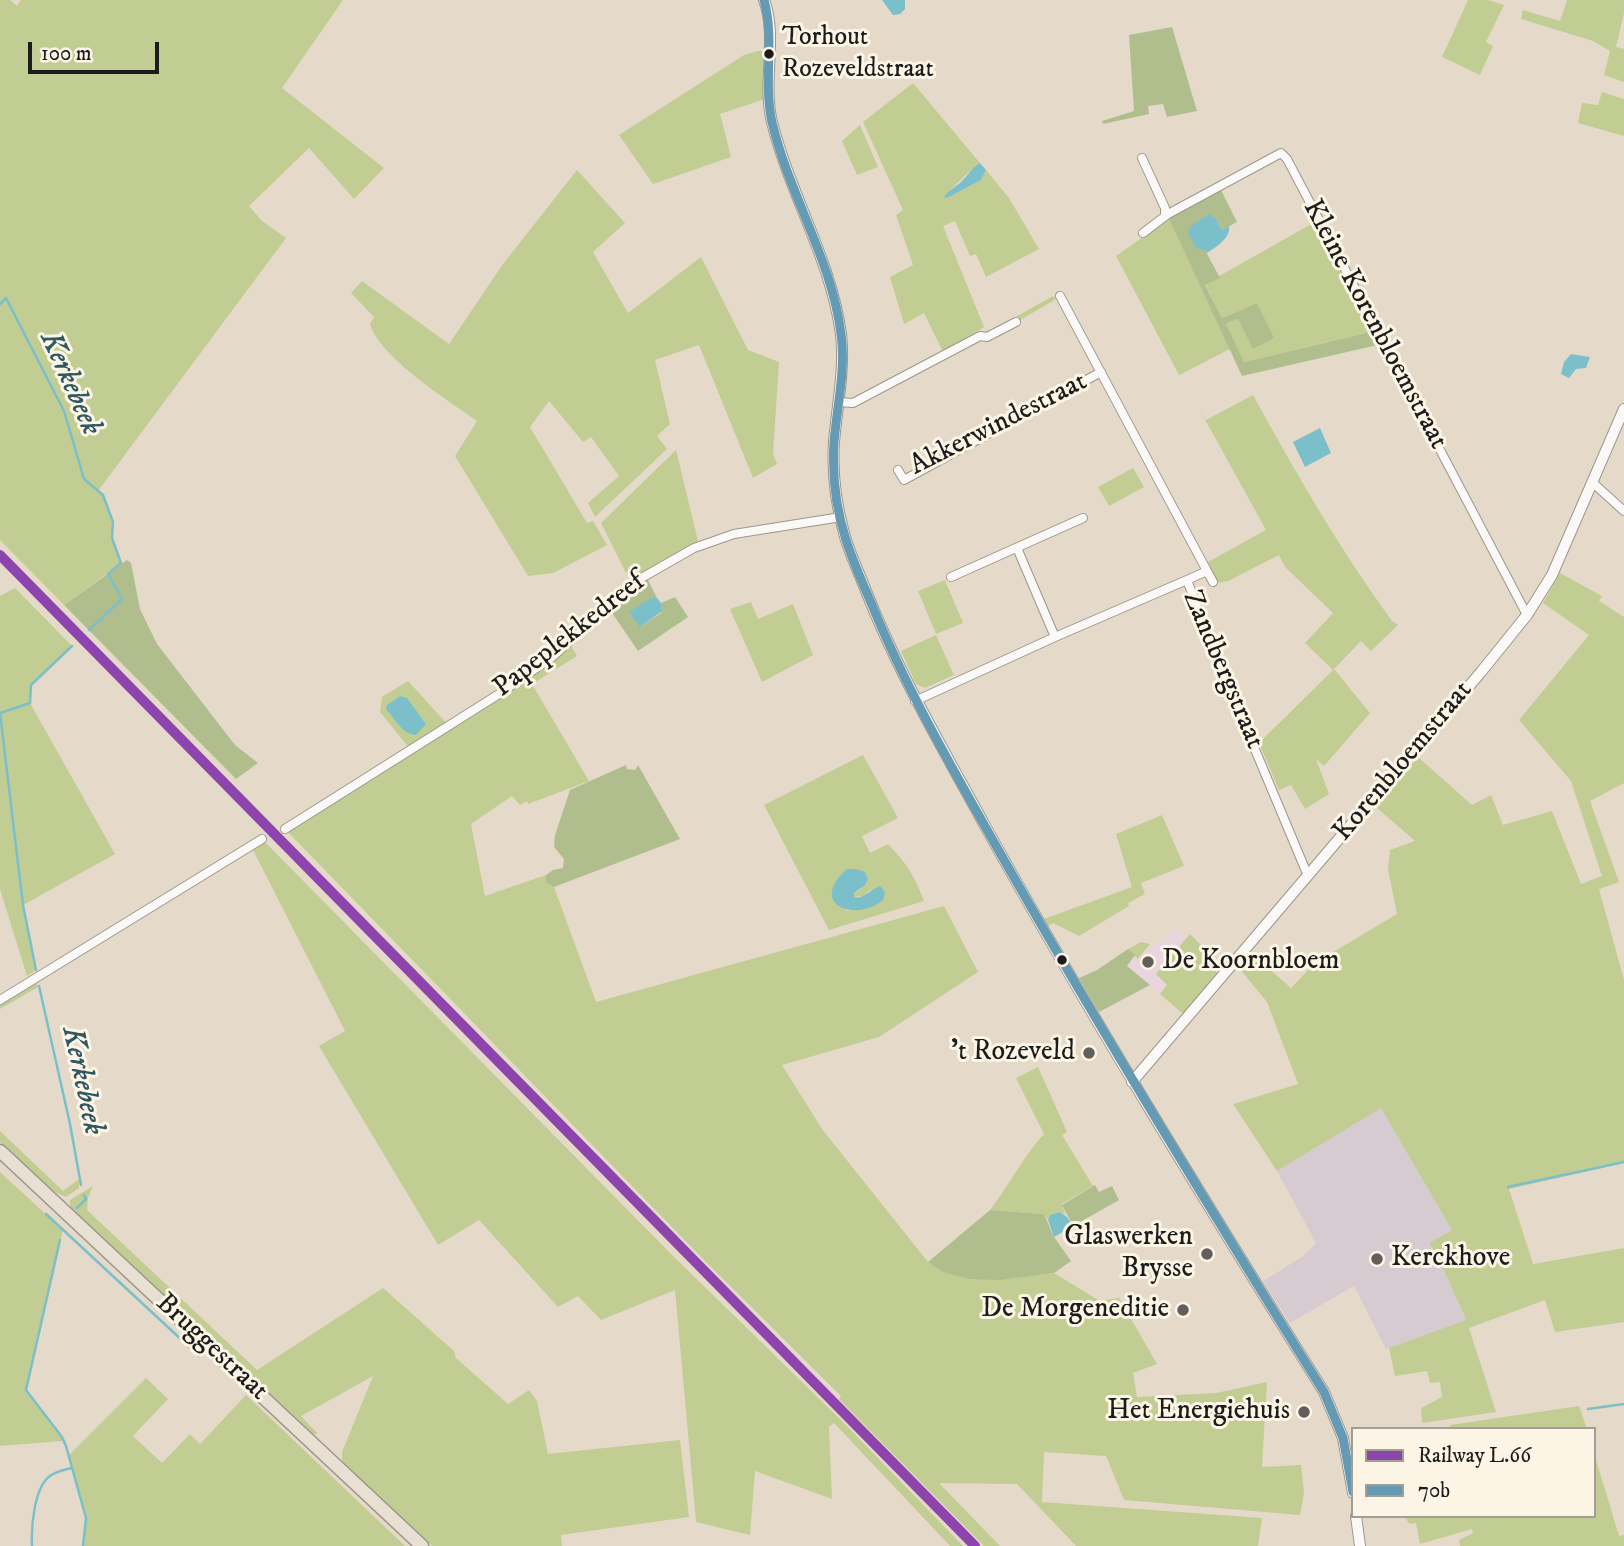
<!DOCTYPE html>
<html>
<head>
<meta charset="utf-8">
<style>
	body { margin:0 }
	#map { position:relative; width:1624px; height:1546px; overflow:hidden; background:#e5dac9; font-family:"IM FELL DW Pica",serif }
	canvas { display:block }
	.legend { position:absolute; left:1351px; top:1427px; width:245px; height:91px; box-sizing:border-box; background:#fcf5e5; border:2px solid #a29e95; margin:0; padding:9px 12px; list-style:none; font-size:21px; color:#1c1c1c }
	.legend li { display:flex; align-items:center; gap:14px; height:35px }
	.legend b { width:35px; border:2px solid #a29e95 }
	.scale { position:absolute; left:28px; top:42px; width:131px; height:32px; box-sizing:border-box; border:4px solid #1c1c1c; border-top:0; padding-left:9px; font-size:21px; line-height:24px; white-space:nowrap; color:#1c1c1c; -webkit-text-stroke:5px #fcf5e5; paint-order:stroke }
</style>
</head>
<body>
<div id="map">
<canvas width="1624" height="1546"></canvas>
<ul class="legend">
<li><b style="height:9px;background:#8e44ad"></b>Railway L.66</li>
<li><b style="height:9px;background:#649ab4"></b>70b</li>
</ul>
<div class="scale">100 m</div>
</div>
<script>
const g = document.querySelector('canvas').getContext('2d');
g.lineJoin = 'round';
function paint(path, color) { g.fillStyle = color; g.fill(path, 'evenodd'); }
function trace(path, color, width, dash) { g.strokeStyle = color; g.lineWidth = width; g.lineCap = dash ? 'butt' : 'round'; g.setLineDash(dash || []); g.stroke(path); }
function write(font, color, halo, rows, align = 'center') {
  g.font = font + ' "IM FELL DW Pica",serif'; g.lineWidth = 6; g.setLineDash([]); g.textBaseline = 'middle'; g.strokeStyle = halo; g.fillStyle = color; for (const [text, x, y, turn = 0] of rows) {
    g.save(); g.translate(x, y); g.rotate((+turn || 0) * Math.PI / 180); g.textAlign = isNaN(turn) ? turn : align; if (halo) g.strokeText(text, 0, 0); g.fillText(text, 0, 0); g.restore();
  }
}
paint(new Path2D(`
	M1174,929l12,10 -30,35 11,11 -7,9 -34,-29 9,-10 4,3 9,-12 3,3 6,-7 4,3z`), '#e8d5dd');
paint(new Path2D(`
	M1381,1107l71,123 -23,13 13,23 24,55 -80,28 -32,-63 -64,37 -27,-42 39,-24 14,-14 -39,-72z`), '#d6cbd1');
paint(new Path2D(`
	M0,0h10l7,6 4,-6h322l-61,88 102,80 -30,31 -45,-51 -60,58 13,15 24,17 -188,253 5,4 10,27 -1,16 9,25 -57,42 -64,-65z
	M1468,0h20l16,5 -18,37 7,4 -13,29 -38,-18z
	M1567,0h57v13l-8,34 8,2v33l-20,-7 6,-24 -17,-10 -72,-22 2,-9 37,11z
	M758,51h10v47l-48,16 11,43 -78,27 -34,-49 125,-80z
	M913,83l67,80c-8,5 -29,26 -35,34l2,1 34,-18 5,-10 23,28 30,51 -53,28 -10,-23 -6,2 -15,-35 -12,5 41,101 -41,25 -19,-39 -20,11 -14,-47 23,-12 -17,-50 7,-5 -40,-88z
	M1602,92l22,7v37l-46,-13 4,-20 16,2z
	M860,125l18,42 -21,8 -15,-34z
	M577,170l48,53 -32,29 35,61 73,-56 47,93 31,12 -6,91 4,11 -24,14 -54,-133 -44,15 15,64 -13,12 10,13 -72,68 -7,-14 31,-27 -28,-39 -8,5 -34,-41 -19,26 57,96 6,-2 14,24 -54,28 -25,3 -73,-120 22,-35c-29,-21 -97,-63 -107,-97l4,-7 -23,-24 11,-12 87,63 54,-80z
	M1169,219l61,130 -51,26 -63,-119z
	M1315,222l60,109 -131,31 -19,-37 13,-6 35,19 -16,-35 -35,15 -17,-34z
	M1053,296l3,3 -44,26 -2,-5z
	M1253,395c43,78 87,155 139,226l6,4 -27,26 -10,-10 -27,28 36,44 -46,53 -8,-7 13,35 -24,15 -14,-24 -12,5 -20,-47 74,-73 -28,-27 28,-30 -48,-46 -6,-12 -51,26 -10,2 -10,-21 58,-32 -69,-125 9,15z
	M676,450l22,91c-11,7 -54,35 -64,36 -5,0 -6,-3 -9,-6l-24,-48z
	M1133,468l11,19 -35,19 -11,-19z
	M1560,573l42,23 -3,5 25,16v166l-34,18 29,81 -20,7 25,91v183l-115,26 24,75 91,-16v74l-69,10 -10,-32 -76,28 27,84 -74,11 -1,-15 21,-11 -2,-15 -10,1 -3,-12 -32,5 -6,-28 77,-28 -24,-54 -13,-23 23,-13 -71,-122 -104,63 -44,-67 65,-20 -31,-82 -28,-34 13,-14 39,34 24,-25 82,-49 -9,-45 2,-19 25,-9 -39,-34 42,-50 54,48 19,-10 12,30 49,-14 29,73 21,-8 -31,-95 -52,-61 70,-85 -46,-32z
	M945,580l18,43 -27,11 -18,-43z
	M15,588l57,58 -41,39 -1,18 85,151 -92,51 13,65 -9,6 -27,-87v-293z
	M751,602l7,17 35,-15 20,51 -51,27 -32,-73z
	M936,635l18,40 -29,13 -9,-4 -15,-33z
	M568,640l9,16 -45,28 57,97 -61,23 -1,-3 -7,4 -8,-9 -41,28 14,72 61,-21v8l8,4 42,115 348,-96 34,66 -99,65 -97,28 40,64 106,133 106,13 20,-2 46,28 19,-3 38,66 -24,9 4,24 79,-4 51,-11 -5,85 39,-2 3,28 -4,22 -176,-15 -18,-44 -62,-4 -2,50 220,16 -4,28h-182l-59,-62 -78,-1 61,63h-16l-145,-147 2,-3 -136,-135 -420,-432 126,-79 -31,-38 2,-15 26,-16 41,45 50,-32z
	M863,755l35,63 -36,18 8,17 18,-9c19,20 26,31 36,57l-95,29 -65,-125zM856,869l5,20 -7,4v4l10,-1 7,-7 -1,18 -24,4z
	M1162,815l22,51 -43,17 4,11 -17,9 1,3 -50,30 -26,-13 -5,3 -4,-7 88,-32 -16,-53z
	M262,839l410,416 171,167 120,124h-13l-116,-123 -5,4 3,72 -77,-28 -5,64 -54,-13 -21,-232 -74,30 -23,-24 -20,11 -79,-87 -41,25 -119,-199 26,-15 -94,-185z
	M1190,934l14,14 13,25 -34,41 -23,-20 7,-9 -11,-11z
	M1141,942l9,2 -12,15 -10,-10z
	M36,981l2,6 -38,22v-7z
	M1038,1067l29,65 -5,3 31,51 -31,18 3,10 -5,-2 -10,3 -2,5 -4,-6 -54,-4c20,-26 32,-52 54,-76l-28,-56z
	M0,1131l63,60 16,-12v9l-13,9 -13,-6 -53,-49z
	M0,1172l63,58 -37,160 36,47v4l-62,5z
	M93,1186l-5,12 -1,12 170,160 126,-82 71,63 2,7 52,46 21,-14 8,11 11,53 132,-14 9,77 -128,18 1,11h-130l-90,-84v-10l31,-76 -72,40 17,18h-5l-58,-54c-7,-11 -17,-20 -28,-26l-157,-147v-7z
	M146,1378l22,21 -35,37 29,27 28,-29 10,10 46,-49 159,151h-322l3,-28 -18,-62z
	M1579,1406l8,23h-136l-1,-4z
	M1594,1453l25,83 5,-1v11h-164l-1,-6 14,-7 -1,-4 -52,15 -4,-21 -6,1 -5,-6 189,-2z`), '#c2cd94');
paint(new Path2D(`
	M1172,27l25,84 -30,6 -4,-13 -15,2 1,8 -46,10 -1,-3 32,-10 -5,-76z
	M1221,190l16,32 -15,8 -6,-11 -11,31 15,28 -15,7 17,33 35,-15 17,35 -21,11 -15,-30 -12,5 18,38 131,-31 7,13 -140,32 -73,-157z
	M127,560l4,3 9,46 17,35 78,101 23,18 -22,16 -172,-174z
	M647,578l10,20h-6l-11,29 21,-14v-10l14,-6 13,20 -50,34 -30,-44z
	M626,765l1,4 8,1 3,-5 42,74 -126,48 -8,-4v-8l7,-5 10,-2 1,-9 -10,-12 1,-12 15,-45z
	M1128,949l7,6 -8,11 23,19 -51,27 -20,-34 18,-8z
	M1095,1185l4,7 13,-6 7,14 -46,26 -11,-21z
	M990,1210l54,4 10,23 17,24 -17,12 -55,7 -30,-1 -26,-7 -15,-10z`), '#b0be8e');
paint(new Path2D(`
	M882,0h23v9l-5,5 -7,1z
	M980,163l6,7 -5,10 -34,18 -3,-1c6,-8 12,-10 19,-17 7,-7 8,-12 17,-17z
	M1209,214l7,5 6,11 7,-4c2,12 -13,21 -22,27l-2,-3 -9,-2 -8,-15 3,-7z
	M1571,354l19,3 -4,11 -10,1 -7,9 -8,-4 3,-12z
	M1320,428l11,25 -26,14 -12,-25z
	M651,598h6l4,5v9l-21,15 -11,-15z
	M400,696l7,2 19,26 -10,11c-13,0 -21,-16 -30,-26l1,-4z
	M847,869h9l9,3 3,7 -3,6 -11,8v4c9,3 17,-8 26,-11l5,6 -2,8c-30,24 -75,3 -36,-31z
	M1060,1212l7,5 6,9 -19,11 -6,-17 2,-5z`), '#7bbfcb');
trace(new Path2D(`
	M0,304l6,-6 58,113 20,68 19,16 10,27 -1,16 9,25 -13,11 14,25 -33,31
	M36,970l-13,-65 -23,-192 30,-10 1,-18 41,-39
	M39,986l31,138 11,61
	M1508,1187l116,-25
	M77,1208l9,-9 -2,-4
	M46,1214l153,142
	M60,1240l-34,150 36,47 4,9 20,72 -3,28
	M1588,1409l36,-5
	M32,1546c-1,-18 2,-59 18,-70 6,-5 15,-6 21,-8`), '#7bbfcb', 2.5);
const minor = new Path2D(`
	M1142,158l23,50v8
	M1143,233l25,-19 113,-61 6,6 240,456
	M1060,296l147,275 -20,9
	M839,402l14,1 127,-67 7,1 29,-15
	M898,470l6,10 197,-108
	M1592,482l32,29
	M1017,548l38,89
	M1207,571l6,11
	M951,577l132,-59
	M915,701l140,-64 132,-57 28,74 93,222
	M285,829l214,-135 52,-36 87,-78 56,-32 40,-14 107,-17
	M0,1000l262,-161`);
const tertiary = new Path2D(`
	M764,0c14,37 -2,82 8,122 18,72 59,138 69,212 4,36 -4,72 -7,108 -2,30 2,62 10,91 5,20 15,39 22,58 32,81 76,156 118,233 107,193 223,381 340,568l19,46 10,55
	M1132,1082l349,-410 46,-57 25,-40 72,-166
	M1356,1516l4,30`);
const primary = new Path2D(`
	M0,1151l422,395`);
trace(minor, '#9c968c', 10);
trace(tertiary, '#9c968c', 12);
trace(primary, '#9c968c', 15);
trace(minor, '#fbf9f7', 8);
trace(tertiary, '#fbf9f7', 10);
trace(primary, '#e8e0d3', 12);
trace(new Path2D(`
	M764,0c11,40 -1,82 8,122 17,73 60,138 69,212 5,36 -4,72 -7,108 -2,33 2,67 12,98 7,22 17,44 26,65 34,83 79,161 123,239 105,186 216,367 329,548l19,46 10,54`), '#649ab4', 9);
trace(new Path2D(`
	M0,555l975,991`), '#8e44ad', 10);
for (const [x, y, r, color] of [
	[769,54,6,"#1c1c1c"],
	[1062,960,6,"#1c1c1c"],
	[1148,962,7,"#625e59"],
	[1089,1053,7,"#625e59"],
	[1207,1254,7,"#625e59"],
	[1377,1259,7,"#625e59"],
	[1183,1310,7,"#625e59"],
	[1304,1412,7,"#625e59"]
]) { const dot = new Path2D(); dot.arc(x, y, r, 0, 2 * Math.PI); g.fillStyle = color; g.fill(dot); trace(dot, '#fcf5e5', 2.5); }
write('26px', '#1c1c1c', '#fcf5e5', [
	["Torhout",782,39],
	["Rozeveldstraat",782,71]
], 'left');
write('28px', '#1c1c1c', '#fcf5e5', [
	["Kleine Korenbloemstraat",1374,325,62],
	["Akkerwindestraat",999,425,-27],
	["Papeplekkedreef",570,636,-38],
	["Zandbergstraat",1222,670,67],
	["Korenbloemstraat",1404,762,-50],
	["Bruggestraat",211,1348,43]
]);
write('28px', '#1c1c1c', '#fcf5e5', [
	["De Koornbloem",1162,962,"left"],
	["'t Rozeveld",1075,1053],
	["Glaswerken",1193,1238],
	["Brysse",1193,1270],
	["Kerckhove",1391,1259,"left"],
	["De Morgeneditie",1169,1310],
	["Het Energiehuis",1290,1412]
], 'right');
write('italic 30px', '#305862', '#fcf5e5', [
	["Kerkebeek",69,384,66],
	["Kerkebeek",81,1081,78]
]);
</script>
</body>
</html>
